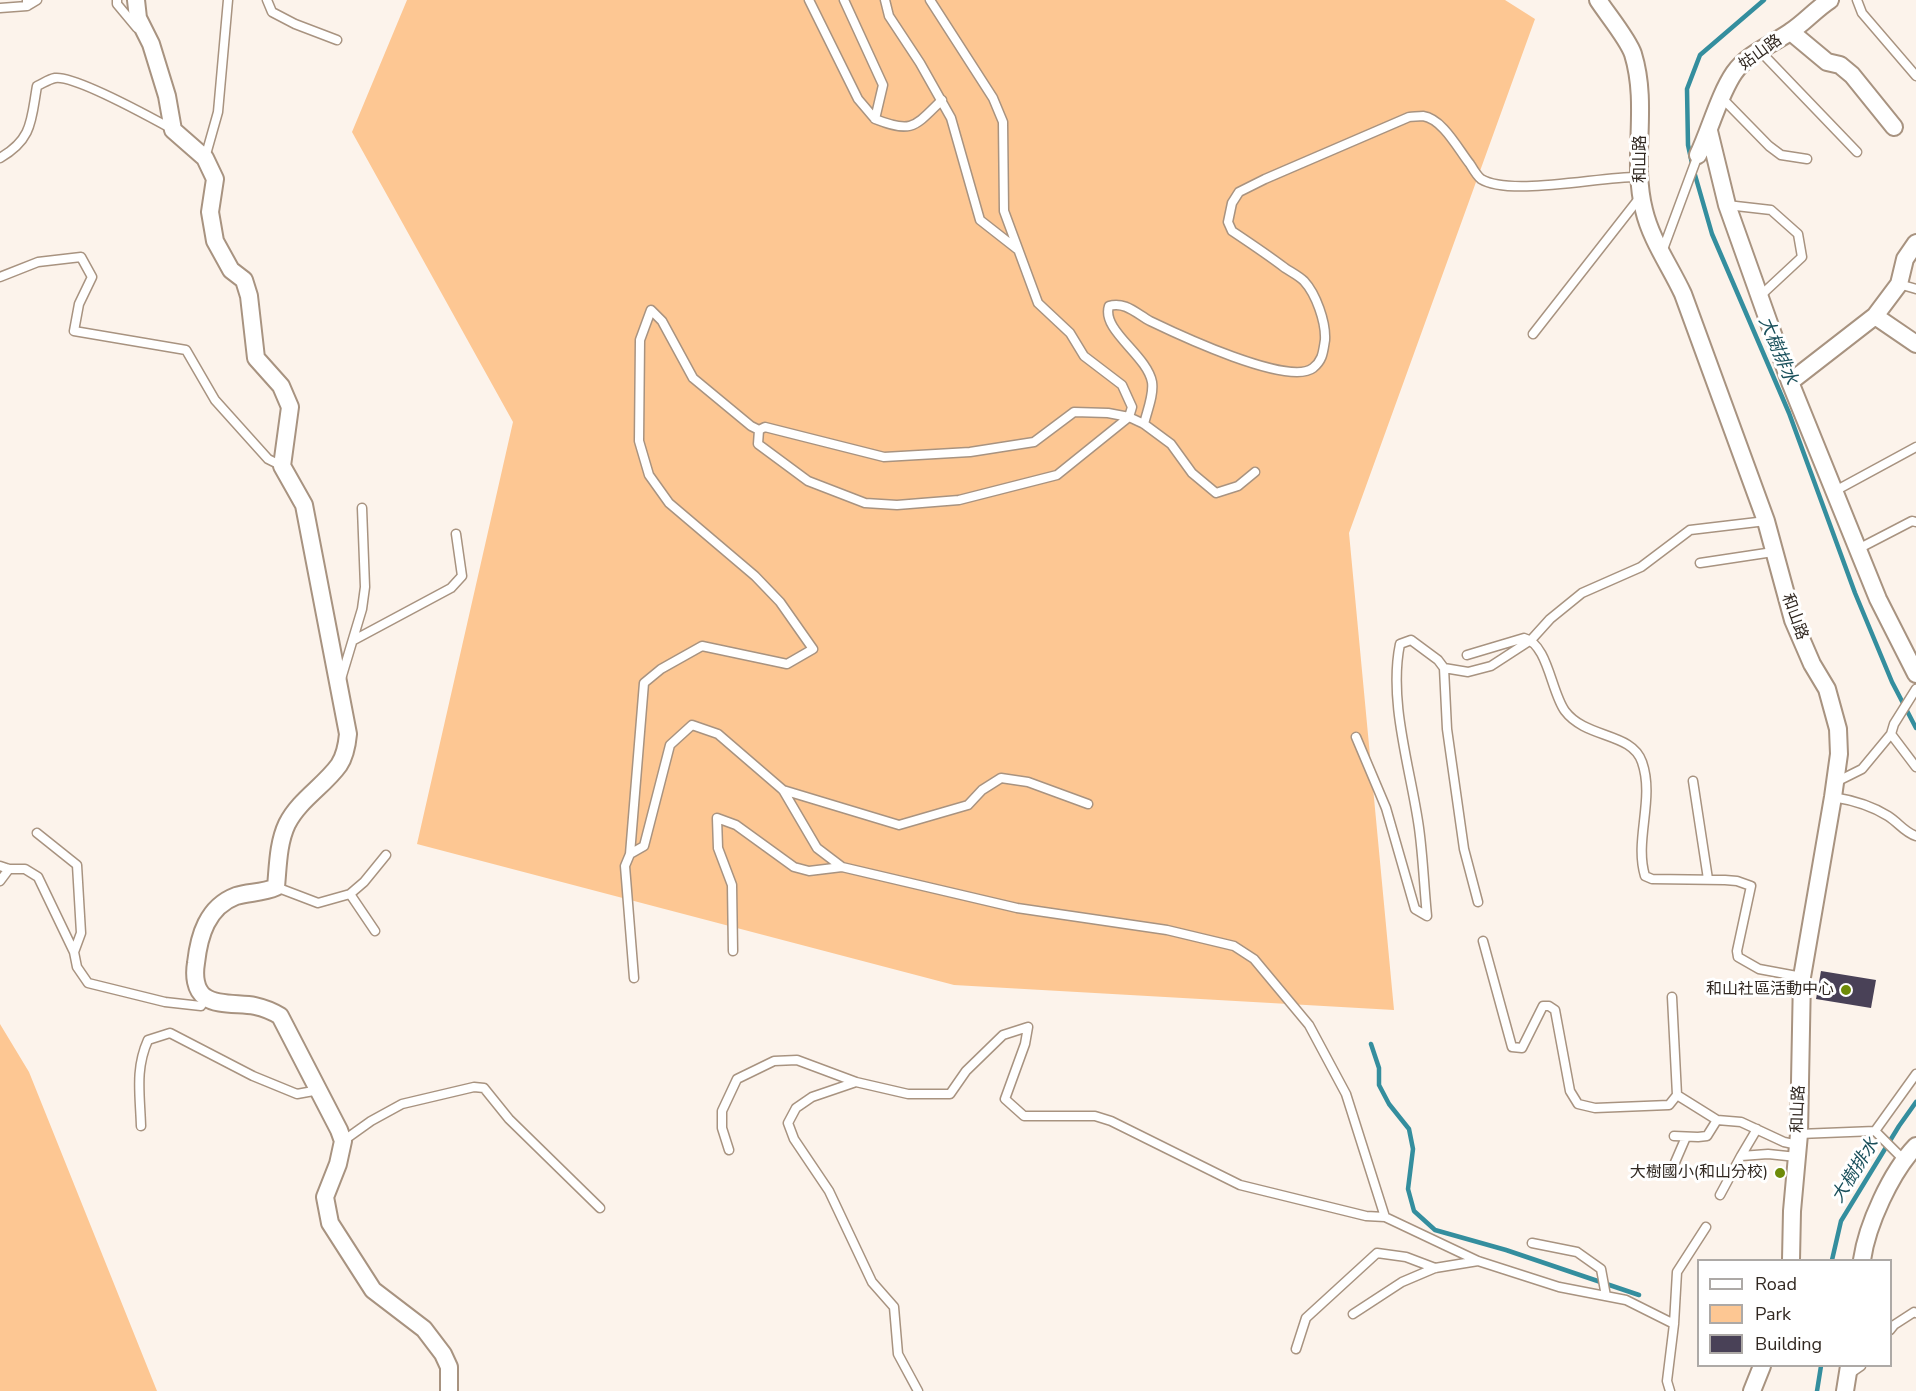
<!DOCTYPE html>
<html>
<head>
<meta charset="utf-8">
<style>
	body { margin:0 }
	#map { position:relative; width:1916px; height:1391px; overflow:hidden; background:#fcf3eb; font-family:"Nunito Sans",sans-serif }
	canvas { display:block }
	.legend { position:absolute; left:1697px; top:1259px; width:195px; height:108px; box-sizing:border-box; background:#fff; border:2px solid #ada9a6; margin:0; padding:8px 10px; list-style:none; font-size:18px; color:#312821 }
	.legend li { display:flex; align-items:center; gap:12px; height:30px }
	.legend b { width:30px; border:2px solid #ada9a6 }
</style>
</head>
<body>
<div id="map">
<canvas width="1916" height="1391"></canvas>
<ul class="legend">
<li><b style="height:8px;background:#fff"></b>Road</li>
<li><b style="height:16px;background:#fdc793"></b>Park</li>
<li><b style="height:16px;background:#494157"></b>Building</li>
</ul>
</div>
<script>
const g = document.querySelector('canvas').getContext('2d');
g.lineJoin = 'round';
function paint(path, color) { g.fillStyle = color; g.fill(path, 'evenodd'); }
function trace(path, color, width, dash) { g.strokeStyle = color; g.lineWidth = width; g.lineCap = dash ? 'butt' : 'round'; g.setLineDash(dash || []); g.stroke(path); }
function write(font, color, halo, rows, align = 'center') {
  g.font = font + ' "Nunito Sans","Noto Sans TC",sans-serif'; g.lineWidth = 6; g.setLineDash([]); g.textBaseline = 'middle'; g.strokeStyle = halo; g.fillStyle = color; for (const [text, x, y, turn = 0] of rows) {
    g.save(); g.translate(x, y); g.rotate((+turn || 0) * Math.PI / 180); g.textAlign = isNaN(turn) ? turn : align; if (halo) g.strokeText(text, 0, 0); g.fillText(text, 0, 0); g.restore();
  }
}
paint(new Path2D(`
	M407,0h1098l30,19 -186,514 45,477 -440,-25 -537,-141 96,-422 -161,-290z
	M0,1024l29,48 128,319h-157z`), '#fdc793');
trace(new Path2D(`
	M1764,0l-64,55 -13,34 1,56 5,23 19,66 77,179 66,180 37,89 24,46
	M1371,1044l8,24v17l10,19 20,25 4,20 -5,40 6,22 21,19 71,20 133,45
	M1832,1260l9,-39 58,-95 17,-24
	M1817,1391l4,-25`), '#348e9e', 4.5);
paint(new Path2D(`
	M1821,971l55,9 -5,28 -55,-9z`), '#494157');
const service = new Path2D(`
	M27,0v6l10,-6
	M117,0v4l20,24
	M267,0l5,12 23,12 42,16
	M809,0l49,99 17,20 8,-34 -39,-85
	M885,0l4,16 31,47 31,55 29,102 37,29
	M1857,0l5,13 54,63
	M0,8l27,-2
	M1759,50l98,102
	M1722,98l47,48 12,9 26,4
	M875,119c38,15 40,7 67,-19
	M0,158c33,-19 31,-38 37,-72 5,-2 12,-7 18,-8 19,-3 97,40 117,51
	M205,158l13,-46 10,-112
	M1727,205l44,5 27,24 4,23 -43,40
	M1662,252l36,-97
	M0,277l38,-15 43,-5 11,20 -13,27 -5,27 112,19 29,50 53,59 14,7
	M1899,284l17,5
	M1533,334l108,-138
	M1144,424c3,-13 10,-29 8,-42 -5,-27 -51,-52 -43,-76 16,-5 28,8 41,15 27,13 139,66 163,47 10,-8 10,-16 12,-28 1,-18 -9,-46 -21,-59 -5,-5 -13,-9 -19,-13 -17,-13 -35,-25 -53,-37l-4,-9 4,-19 7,-11 26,-13 144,-62c4,0 9,-1 14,-1 20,3 35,33 47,48 3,5 7,12 11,15 29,18 121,-3 158,-2
	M759,430l6,-3 119,30 86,-5 64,-10 40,-30 34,1 21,4 15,7 27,20 21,29 24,20 22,-7 17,-14
	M1835,491l81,-44
	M1858,549l54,-28 4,1
	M1700,563l73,-11
	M354,640l97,-52 11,-12 -6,-42
	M1467,655l57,-17c24,6 27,54 41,73 21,28 67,21 77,51 13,37 -8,78 3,114l7,3 73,1 12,1 14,5 -14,65 1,6 21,12 43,8
	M1444,668l3,61 17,120 14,53
	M341,679l21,-70 3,-22 -3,-79
	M1891,734l25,33
	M1356,737l30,71 29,101 12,7c-3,-30 -4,-59 -8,-88 -8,-58 -31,-126 -19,-184l11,-4 27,20 6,8 24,4 23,-6 40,-26 19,-21 32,-26 59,-26 49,-37 76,-9
	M1693,781l15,98
	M1834,783l28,-14 29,-35 3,-10 22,-35
	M783,790l116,35 69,-20 14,-15 19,-12 27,4 60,22
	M1833,797c19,3 39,9 55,19 11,7 16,16 28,20
	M37,833l40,32 4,68 -7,19
	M630,854l-5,12 9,112
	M0,866l9,3h16l13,8 36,75 3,15 11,16 77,19 36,4 5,-8
	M842,867l175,41 150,22 67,16 20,13 55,66 37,69 39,123 -19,-1 -126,-31 -129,-64 -16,-5h-71l-19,-17 20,-55 3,-17 -25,8 -37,36 -16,23h-42l-52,-12 -44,15 -16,11 -8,15 6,16 35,52 43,91 22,25 4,47 20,37
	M0,881l9,-12
	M276,887l42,16 32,-9 14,-12 22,-27
	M350,894l25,37
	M1483,941l29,106 10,1 21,-42h6l6,4 15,81 8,13 17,4 74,-3 8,-10 -5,-98
	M733,951l-1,-66 -14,-37 -1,-30 19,7 58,42 15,4 33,-4 -25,-19 -34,-58 -65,-56 -26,-9 -22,20 -26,101 -14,8 14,-171 17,-14 41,-23 85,18 26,-15 -33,-47 -25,-26 -86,-73 -20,-28 -10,-34 1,-101 11,-30 11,11 31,57 58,48 8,4 -1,14 50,37 57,22 32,2 62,-5 98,-25 72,-58 3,-10 -10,-22 -38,-29 -14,-23 -32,-30 -34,-92 -1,-89 -10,-24 -63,-98
	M1677,1095l40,25 24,2 43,20 14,3
	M141,1126c-1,-32 -6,-57 7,-86l22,-7 83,43 44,18 22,-4
	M1875,1131l28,28
	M1799,1134l76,-3 41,-57
	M1674,1136l24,1 9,-1 10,-16
	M343,1141l28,-20 31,-17 72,-17 10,1 25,31 91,89
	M729,1150l-7,-22v-17l15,-32 37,-18 23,-1 59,22
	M1741,1156l16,-27
	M1670,1174l16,-37
	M1720,1195l21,-39 27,-2 29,3
	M1385,1217l93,44 81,26 67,13 48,24
	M1532,1243l45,9 24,17 5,27
	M1353,1314l49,-32 33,-14 43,-7
	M1890,1330l4,-5 20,-13 2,1
	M1296,1349l10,-31 71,-65 29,4 29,11
	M1848,1375l13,-9
	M1670,1391l-3,-10 7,-57 3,-52 29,-45`);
const minor = new Path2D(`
	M136,0l2,18 13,26 16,52 6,34 32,28 10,21 -5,33 5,29 16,29 13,10 5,16 7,62 25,28 9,21 -8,59 22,39 44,229c-1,11 -3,22 -9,31 -15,21 -40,35 -52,59 -9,19 -9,42 -11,63 -13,6 -27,5 -40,9 -29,11 -37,40 -40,67 -2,12 -1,27 9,34 12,9 35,6 50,9 9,2 17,5 25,10l59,114 4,11 -5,23 -13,33 5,26 43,67 51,39 19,25 6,13v24
	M1598,0c9,14 30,39 35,54 16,52 -2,105 11,156 7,30 26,56 39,84l83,227 27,99 19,44 15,25 11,40 1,25 -6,43 -31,180 -3,157 -7,77 -1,49
	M1791,32l36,30 13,3 12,10 42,52
	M1709,131l18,74 63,177 88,217 38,75
	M1698,155c12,-25 21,-60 36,-82 13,-19 37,-28 56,-41 14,-9 26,-23 40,-32
	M1875,316l41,28
	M1790,382l85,-66 24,-32 6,-25 11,-16
	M1862,1260c5,-35 29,-88 54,-114
	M1752,1391l10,-25
	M1845,1391l4,-25`);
trace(service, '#a89380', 11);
trace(minor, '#a89380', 20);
trace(service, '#fff', 8);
trace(minor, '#fff', 16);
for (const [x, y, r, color] of [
	[1846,990,6,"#6e8b08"],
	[1780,1173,6,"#6e8b08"]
]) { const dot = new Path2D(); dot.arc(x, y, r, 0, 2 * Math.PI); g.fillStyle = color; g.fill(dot); trace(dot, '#fff', 2); }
write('16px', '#312821', '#fff', [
	["姑山路",1761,53,-36],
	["和山路",1641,159,-90],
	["和山路",1794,617,70],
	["和山路",1799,1109,-88]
]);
write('16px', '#312821', '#fff', [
	["和山社區活動中心",1834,990],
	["大樹國小(和山分校)",1768,1173]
], 'right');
write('italic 18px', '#1a505b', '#fff', [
	["大樹排水",1777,351,67],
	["大樹排水",1856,1171,-58]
]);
</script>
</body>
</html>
